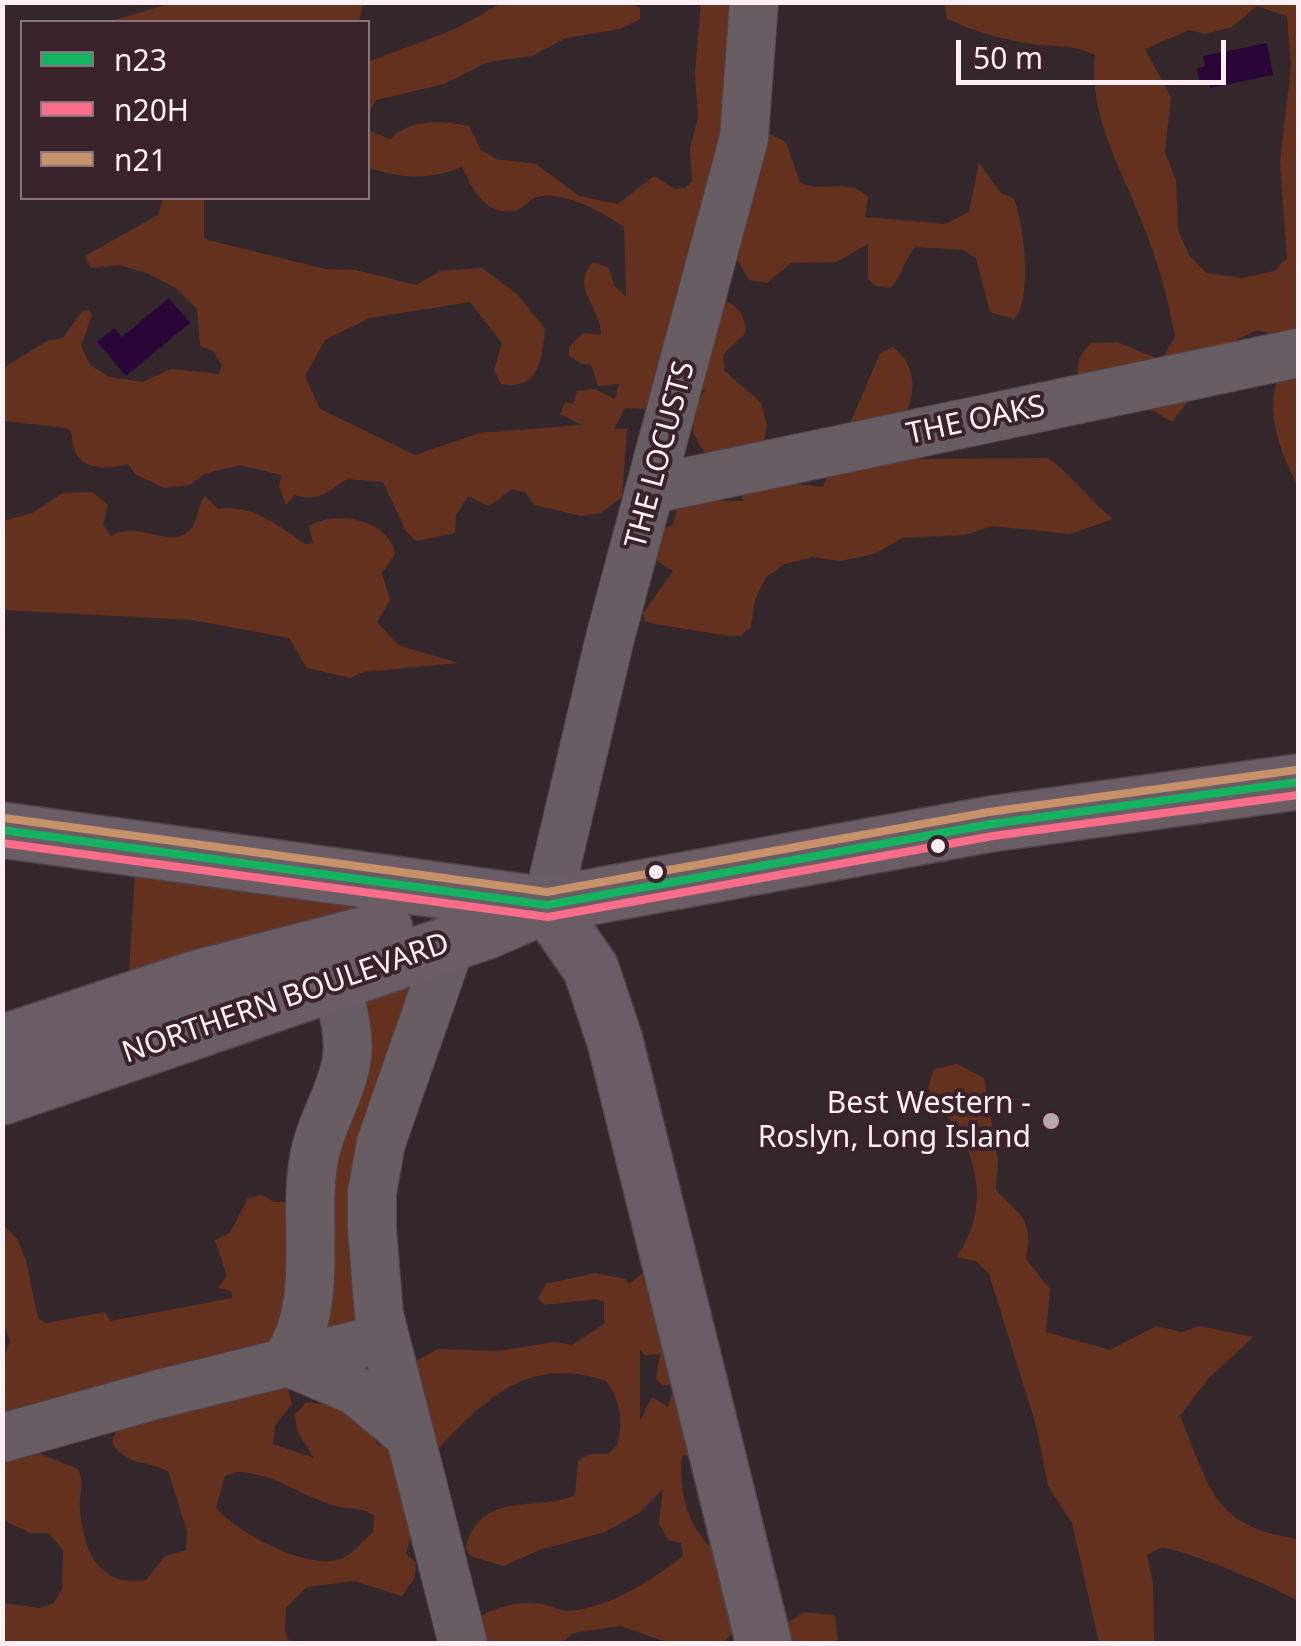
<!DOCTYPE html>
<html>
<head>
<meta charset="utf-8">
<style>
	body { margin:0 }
	#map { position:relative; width:1301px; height:1646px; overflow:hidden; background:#34272b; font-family:"Noto Sans",sans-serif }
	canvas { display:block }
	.frame { position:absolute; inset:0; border:5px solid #ffeef3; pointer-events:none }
	.legend { position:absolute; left:20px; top:20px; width:350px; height:180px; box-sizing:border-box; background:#39222a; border:2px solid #88747a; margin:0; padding:12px 18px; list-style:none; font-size:30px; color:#ffeef3 }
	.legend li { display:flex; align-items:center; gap:20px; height:50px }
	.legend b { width:50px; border:2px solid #88747a }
	.scale { position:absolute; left:956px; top:40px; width:270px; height:45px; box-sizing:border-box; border:5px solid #ffeef3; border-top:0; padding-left:12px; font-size:30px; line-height:35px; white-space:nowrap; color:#ffeef3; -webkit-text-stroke:8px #39222a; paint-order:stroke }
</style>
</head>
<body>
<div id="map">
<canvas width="1301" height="1646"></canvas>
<div class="frame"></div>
<ul class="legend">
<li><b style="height:12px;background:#13b361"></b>n23</li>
<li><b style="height:12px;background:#fb6d88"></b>n20H</li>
<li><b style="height:12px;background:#c7916a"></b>n21</li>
</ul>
<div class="scale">50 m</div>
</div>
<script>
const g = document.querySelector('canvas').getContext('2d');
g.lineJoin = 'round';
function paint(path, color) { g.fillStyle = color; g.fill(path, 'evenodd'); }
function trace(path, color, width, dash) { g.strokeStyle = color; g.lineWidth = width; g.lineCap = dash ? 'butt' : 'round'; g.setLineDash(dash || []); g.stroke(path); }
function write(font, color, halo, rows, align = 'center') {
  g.font = font + ' "Noto Sans",sans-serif'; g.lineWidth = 8; g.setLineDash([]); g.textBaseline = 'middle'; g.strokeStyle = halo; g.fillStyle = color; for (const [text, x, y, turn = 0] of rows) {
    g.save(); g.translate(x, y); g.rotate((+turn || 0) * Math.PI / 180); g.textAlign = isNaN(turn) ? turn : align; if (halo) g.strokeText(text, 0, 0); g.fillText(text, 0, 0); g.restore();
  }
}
paint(new Path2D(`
	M627,2l13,6v11l-20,10 -54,9 -34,18 -44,6 -44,22 -68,16 -8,14v-52l87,-33 47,-26z
	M171,3v-1l192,1 -4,19h-251z
	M701,3h35l29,129 21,10 14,41c25,10 48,-6 68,14l-3,20 81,7 23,-12 10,-49 22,30 13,6c10,24 19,103 0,120l-24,-7 -14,-54 -13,-8 -47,-3c-13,12 -12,28 -26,41l-14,-2 -8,-7v-35l-31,18 -46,1 -24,20 -18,-3 -15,-26 -20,43c20,5 31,14 32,36l-23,22 1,15 37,33 6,23 -3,16 15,40 44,5 57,-134 13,-6c24,18 24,47 10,71l16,41 128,-1c14,6 47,47 66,61l-43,15 -78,-8 -27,9 -63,3 -28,16 -33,7 -29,-4 -27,7 -19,13 -11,23 -4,26 -10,10h-12l-74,-12 -10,-3 -2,-8 30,-42 -19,-12 3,-26 16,-9 7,-25 63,2 -9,-24 -28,-22 -13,-22 -1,-20 13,-23h-19l-39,19 -22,-1 -11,21h13l-5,68 -21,16 -20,3 -46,-11 -10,-13 -13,-3 -23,17 -21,-10 -12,19 -1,18 -39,8 -10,-10 -23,-49 -36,-3c-19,12 -28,24 -52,16l-9,10 -7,-18 2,-12 -41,-10 -36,9 -14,11 -26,3 -29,-14 -7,-10c-17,5 -46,7 -53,-13 -5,-10 0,-14 -7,-23l-65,-7v-53l44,-27 16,-3 19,-27 7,-1 3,5 -11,31 9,19 19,12 33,5 29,-13 48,5 3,-9 -9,-14 -13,-5 -3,-37 -21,-21 -29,-15 -28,-8 -28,3 -6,-12 73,-41 5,-17h41v41l121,30 31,1 60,15 24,-14 42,-3 36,27 27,34c-2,29 -7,63 -44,55l-7,-14 8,-27 -32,-41 -100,16 -45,22 -20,36 15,33 95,46 64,-22 103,-8 -22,-11 5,-12 8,2 4,-13 18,-2 20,10 4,-15 -21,2 -7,-22h-10l-12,-9v-8l14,-14 18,2c1,-28 -32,-47 -8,-73l16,6 5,17 12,12 -2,-70c-20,-14 -61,-37 -87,-30 -8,2 -13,11 -20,13 -32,8 -44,-21 -55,-43 -35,14 -59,11 -94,1v-38l22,9c23,-21 49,-18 79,-13l12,24 16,9 39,5 43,32 39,8 36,-28 21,13 10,-1 7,-6 -2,-34 8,-30 -3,-46z
	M945,3h353v339l-40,-12 -21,9 -65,83 -18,-11 -29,-3 -48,-32 2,-18 11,-15 27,-1 44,18 14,-23c-7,-39 -17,-76 -32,-112 -21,-56 -55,-109 -48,-170 -23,-11 -38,-8 -63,-11 -31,-5 -56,-12 -85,-25zM1257,6l30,10 4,50 -11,96 7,96 -13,13 -31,7 -37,-5 -17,-18 -11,-25 -2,-49 -11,-29 6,-55 -26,-48 44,-19 17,4 26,-7z
	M1298,349v136c-24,-42 -41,-101 0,-136z
	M92,492l16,13 -5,20 8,11c27,-16 59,13 78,-5 10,-10 8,-25 16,-35l13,13c32,-6 63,18 87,35l8,-1 -4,-17c27,-16 80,-7 86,28l-13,19 8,27 -13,22 21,23 60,18 -95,9 -13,6 -43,-10 -18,-30 -97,-18 -189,-10v-89l29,-8 31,-20z
	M136,853l240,34 -6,35 -242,70z
	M451,943c-27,76 -65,154 -78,233 -10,65 5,134 21,197l44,-24 61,2 55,-9 18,3 32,-21v-22l-8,-3 -52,6 -6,-7 8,-14 49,-11 30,6 4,5 18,-14h16c15,13 22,55 17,74l-7,4c10,11 9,23 3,37h-15l-5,-7 4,-24 -15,1 -5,-5v71l12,-24 16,10 4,-14c26,20 56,87 53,120l-12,-1 -16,-14 -1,-32 -6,-11 -8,1c-3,24 2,56 16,76 24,35 56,40 53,91l-10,1 -18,19h-54l-48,-17 -48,7 -11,10h-118c21,-22 58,-42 90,-40 23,2 22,12 53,5 35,-8 67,-30 96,-52l-2,-13 -13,-3 -9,-17 4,-34 -24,24 -34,19 -66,18 -35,16 -34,-10 -4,-8c12,-60 80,-36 109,-53l3,-34 12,-7h18l9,-9c7,-22 3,-46 -11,-64 -85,-29 -128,27 -182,83l-5,12 15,11 3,20 -5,9h-16l-10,38 10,9 -1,14 -13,19 -48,-15 -47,6 -21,21 -1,23 5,12h-287v-40l37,5 14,-5 8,-14 1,-38 -14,-18h-19l-27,-13 -1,-160 8,-19 -7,-19v-98l14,15 9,21 12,58 8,5 59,-11 6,9 121,-23 -1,-7 -13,-3 9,-12 -12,-36 15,-7 18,-35 14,-3 12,7h23l11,10 9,-71 30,-83v-25l-12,-53zM286,1360l52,21 35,24 19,43 -13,-3 -29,-37 -43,-6 -12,12 2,17 17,27 -41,-14 2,-18 17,-22 -6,-24c-28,-8 -30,9 -50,10 -7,0 -17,-5 -25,-5l-19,15c-31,-11 -71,11 -80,42 13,24 34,18 56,29l19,60 -1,19 -21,6 -19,24c-47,8 -63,-29 -66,-71 -1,-16 5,-26 -2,-40l-52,-21 -2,-12 8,-16 8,-3 3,9zM238,1472c35,1 59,21 91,32 14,6 35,2 45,12l-1,16c-9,7 -20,22 -30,26 -33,15 -106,-26 -127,-50l9,-32z
	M957,1064l27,14 14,83 -2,29c25,28 37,26 30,69l24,30 -4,43 64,18 47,-24 25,6 17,-6 54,11 -45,42 -28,37c31,73 31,110 118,123v62c-16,-11 -120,-55 -137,-53 -3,0 -11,6 -14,7l6,28 1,60h-55l-27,-120 -24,-37 -12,-61 -47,-151 -13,-13 -20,-4c26,-34 27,-80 7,-117 -10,-19 -25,-33 -35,-52l6,-19z
	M805,1612l30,3 3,28 -59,1 9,-22z`), '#64311e');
paint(new Path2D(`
	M1267,43l6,32 -63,13 -2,-7 -8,1 -3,-14 8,-2 -2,-10z
	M169,298l21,25 -64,53 -29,-34 17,-14 8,9z`), '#2a0638');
const minor = new Path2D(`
	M653,489l645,-136
	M547,905l63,-267 134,-500 10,-136
	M451,943l-70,200 -9,50v35l7,86 84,330
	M286,1361c40,-58 16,-137 28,-203 6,-35 29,-67 33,-102 3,-25 -6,-52 -12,-76
	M286,1361l70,30 54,45
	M2,1438l157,-44 226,-56`);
const major = new Path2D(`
	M2,830l545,75 444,-81 307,-42
	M547,905l44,64 24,72 149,603
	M2,1043l195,-65 188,-49
	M2,1097l485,-166 60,-26`);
trace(minor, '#504448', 50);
trace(major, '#504448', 58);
trace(minor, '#675d63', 48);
trace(major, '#6a5d66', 55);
trace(new Path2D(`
	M2,830l545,75 444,-81 307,-42`), '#13b361', 8);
trace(new Path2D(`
	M2,843l546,74 445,-81 305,-41`), '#fb6d88', 8);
trace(new Path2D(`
	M4,818l543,74 442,-80 307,-42`), '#c7916a', 8);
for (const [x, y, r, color] of [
	[938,846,9,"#ffeef3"],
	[656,872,9,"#ffeef3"],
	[1051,1121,10,"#b8a8ad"]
]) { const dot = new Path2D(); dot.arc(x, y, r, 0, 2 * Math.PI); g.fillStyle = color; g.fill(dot); trace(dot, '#39222a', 4); }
write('30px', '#ffeef3', '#39222a', [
	["THE OAKS",976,421,-12],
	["THE LOCUSTS",661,455,-75],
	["NORTHERN BOULEVARD",286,999,-19]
]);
write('30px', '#ffeef3', '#39222a', [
	["Best Western -",1031,1104],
	["Roslyn, Long Island",1031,1138]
], 'right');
</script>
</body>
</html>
